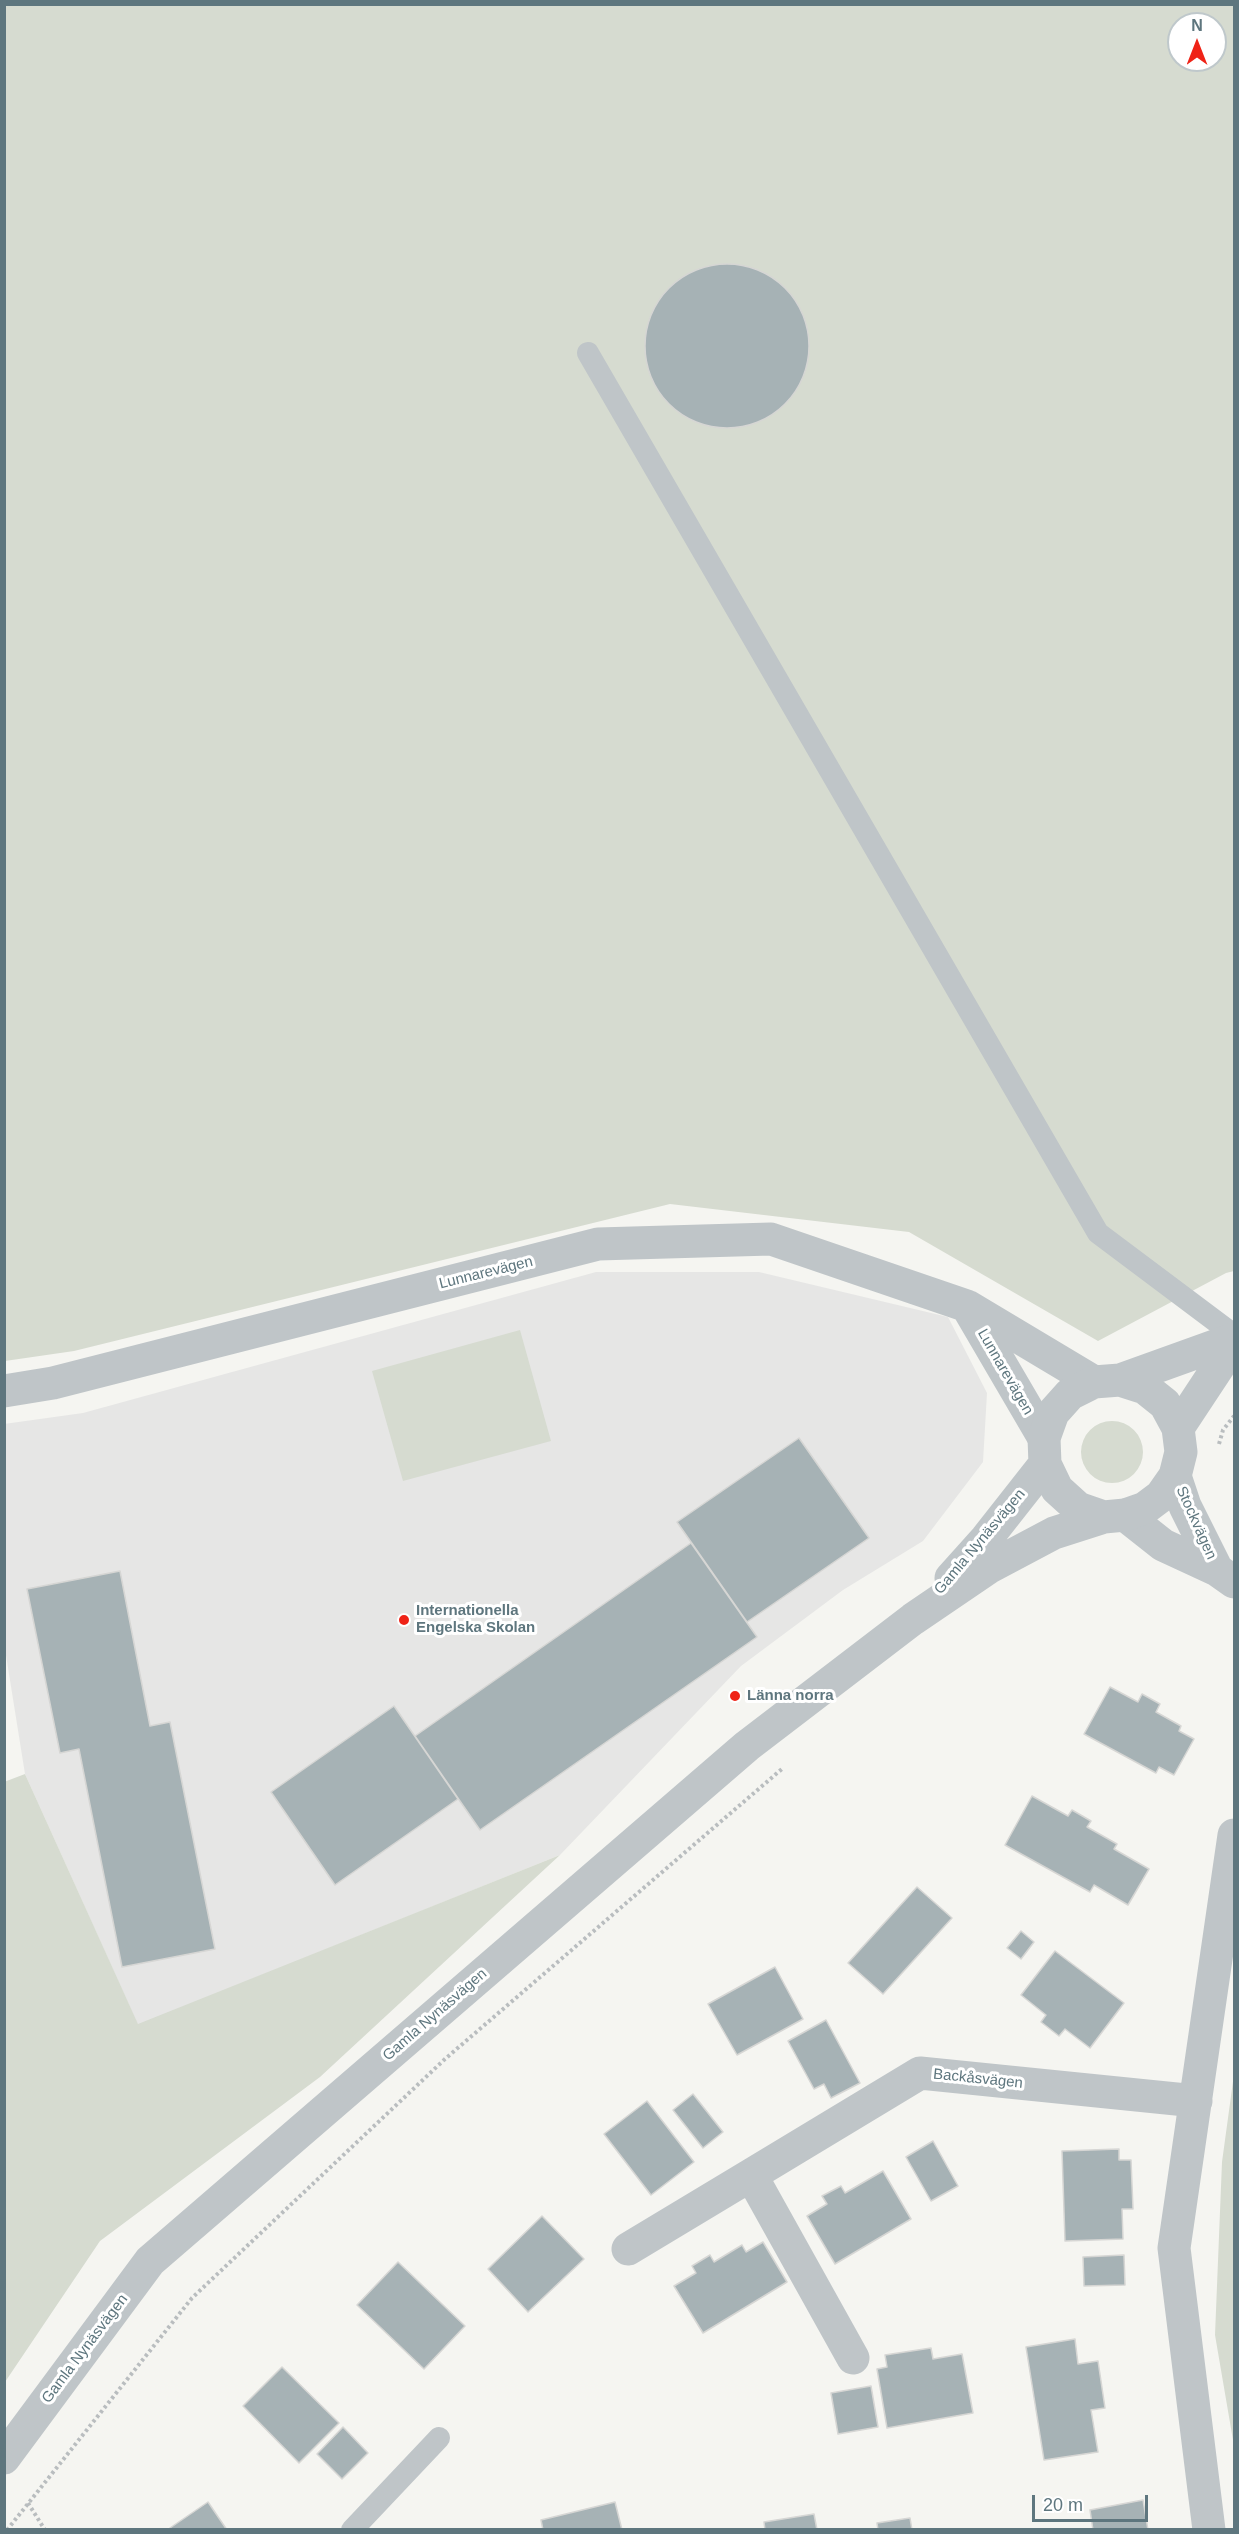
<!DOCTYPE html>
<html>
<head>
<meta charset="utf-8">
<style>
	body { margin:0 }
	#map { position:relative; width:1239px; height:2534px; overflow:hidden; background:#f5f5f1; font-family:Arial,sans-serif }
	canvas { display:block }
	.frame { position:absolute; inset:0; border:6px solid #5e767e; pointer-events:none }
	.north { position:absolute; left:1167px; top:12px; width:60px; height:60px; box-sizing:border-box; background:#fff; border:2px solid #bfc8cb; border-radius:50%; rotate:0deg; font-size:16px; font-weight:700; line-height:24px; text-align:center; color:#5e767e }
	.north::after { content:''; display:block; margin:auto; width:21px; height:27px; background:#ef2317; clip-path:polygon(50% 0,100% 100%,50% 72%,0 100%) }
	.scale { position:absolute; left:1032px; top:2495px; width:116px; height:27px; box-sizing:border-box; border:3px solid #5e767e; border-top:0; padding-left:8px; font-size:18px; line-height:21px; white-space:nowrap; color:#5e767e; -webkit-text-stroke:4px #fff; paint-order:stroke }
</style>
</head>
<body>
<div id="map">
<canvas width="1239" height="2534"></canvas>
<div class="frame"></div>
<div class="north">N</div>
<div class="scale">20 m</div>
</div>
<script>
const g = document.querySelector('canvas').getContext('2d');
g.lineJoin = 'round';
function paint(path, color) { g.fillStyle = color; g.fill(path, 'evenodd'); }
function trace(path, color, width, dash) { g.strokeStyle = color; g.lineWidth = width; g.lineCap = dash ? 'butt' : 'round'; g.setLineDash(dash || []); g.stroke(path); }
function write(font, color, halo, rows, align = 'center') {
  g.font = font + ' Arial,sans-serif'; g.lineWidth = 6; g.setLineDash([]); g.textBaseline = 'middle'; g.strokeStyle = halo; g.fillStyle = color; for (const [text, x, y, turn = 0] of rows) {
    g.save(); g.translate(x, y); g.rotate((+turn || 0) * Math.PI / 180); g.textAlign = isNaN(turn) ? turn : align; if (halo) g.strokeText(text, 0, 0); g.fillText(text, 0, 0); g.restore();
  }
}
paint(new Path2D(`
	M596,1272h163l189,45 39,76 -4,69 -60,79 -80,49 -102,76 -181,189 -422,170 -113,-251 -20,-125 -1,-225 79,-11z`), '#e6e6e5');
paint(new Path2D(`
	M5,5h1229v1266l-8,2 -128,68 -189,-109 -239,-28 -596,147 -69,10zM1179,24h36v36h-36z
	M520,1330l31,111 -148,40 -31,-110z
	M1081 1452a31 31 0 1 1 62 0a31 31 0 1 1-62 0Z
	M25,1774l113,250 422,-169 -240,222 -220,164 -95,141 -1,-600z
	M1234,2074v372l-19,-111 7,-173z`), '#d6dbd0');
const building = new Path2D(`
	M645 346a82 82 0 1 1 164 0a82 82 0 1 1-164 0Z
	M799,1438l70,100 -122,84 -70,-100z
	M691,1543l66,94 -277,193 -65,-94z
	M120,1571l30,155 20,-4 45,227 -93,18 -43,-218 -19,4 -33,-164z
	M1110,1687l28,15 4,-8 18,10 -4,8 25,14 -2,5 15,8 -20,36 -15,-8 -3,6 -72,-39z
	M394,1706l64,93 -123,86 -64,-93z
	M1032,1796l36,20 4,-6 19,11 -4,6 30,17 -3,5 35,20 -21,36 -34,-20 -4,7 -85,-47z
	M917,1887l35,31 -69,76 -35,-31z
	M1021,1931l13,11 -13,17 -14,-11z
	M1055,1951l69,52 -34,45 -25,-19 -6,7 -18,-14 5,-7 -25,-20z
	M775,1967l28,52 -66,36 -29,-51z
	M826,2020l34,63 -29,15 -7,-14 -10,5 -26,-48z
	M693,2094l30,38 -20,16 -30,-38z
	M647,2101l47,61 -43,33 -47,-61z
	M933,2141l25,45 -27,15 -25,-44z
	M1119,2149v11h12l2,49h-11l1,30 -58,2 -3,-90z
	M883,2171l28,48 -76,45 -28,-48 20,-12 -5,-8 19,-10 4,7z
	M542,2216l42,43 -56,53 -40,-43z
	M763,2242l24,40 -84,51 -29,-47 22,-13 -4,-7 18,-11 4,7 28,-17 4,7z
	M1124,2255l1,30 -41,1 -1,-29z
	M398,2262l67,64 -41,43 -67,-64z
	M1075,2339l3,25 20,-3 7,47 -14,2 7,42 -54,8 -18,-113z
	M931,2348l2,11 29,-5 11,59 -86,15 -10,-59 10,-2 -2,-12z
	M282,2367l57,56 -40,40 -56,-57z
	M871,2386l7,41 -40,7 -7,-41z
	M343,2427l25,26 -26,26 -25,-25z
	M1143,2500l5,30h-55l-3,-20z
	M208,2502l19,28h-60z
	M615,2502l7,28h-79l-2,-10z
	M814,2514l3,16h-52l-1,-8z
	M910,2518l2,12h-34l-1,-7z`);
paint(building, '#a6b2b5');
trace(building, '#d6d6d4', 1.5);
trace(new Path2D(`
	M1219,1444l4,-14 11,-14
	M28,2503l17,27
	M7,2530l185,-232 253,-239 338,-291`), '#b9bdbf', 4, [3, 3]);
trace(new Path2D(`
	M588,353l510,880 136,102
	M352,2530l87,-92`), '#bfc5c8', 22);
trace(new Path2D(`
	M968,1308l76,130
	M4,1391l49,-8 545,-139 173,-5 196,67 127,76
	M1175,1476l10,30 32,64
	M1125,1515l38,30 54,25 17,12
	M628,2249l123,-74
	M853,2358l-102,-183 169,-102 276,28
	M1209,2530l-35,-282 60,-413`), '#bfc5c8', 33);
trace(new Path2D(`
	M1178,1428l56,-85
	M1104,1517l-26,-9 -21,-19 -12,-25 -1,-26 9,-25 17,-19 24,-12 26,-2 114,-41
	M951,1578l35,-39 59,-75
	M4,2458l146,-197 597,-515 166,-127 75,-51 66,-35 50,-16 21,-2 20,-7 16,-12 14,-20 6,-24 -3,-24 -13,-24 -20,-16 -25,-8`), '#bfc5c8', 33);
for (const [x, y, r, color] of [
	[404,1620,6,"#ef2317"],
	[735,1696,6,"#ef2317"]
]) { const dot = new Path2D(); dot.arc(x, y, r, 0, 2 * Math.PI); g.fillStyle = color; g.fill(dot); trace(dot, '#fff', 2); }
write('15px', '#5e767e', '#fff', [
	["Lunnarevägen",486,1273,-14],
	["Lunnarevägen",1005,1372,60],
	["Stockvägen",1196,1523,66],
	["Gamla Nynäsvägen",980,1542,-50],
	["Gamla Nynäsvägen",435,2015,-41],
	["Backåsvägen",978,2079,6],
	["Gamla Nynäsvägen",85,2349,-53]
]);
write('bold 15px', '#5e767e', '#fff', [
	["Internationella",416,1611],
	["Engelska Skolan",416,1628],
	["Länna norra",747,1696]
], 'left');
</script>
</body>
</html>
